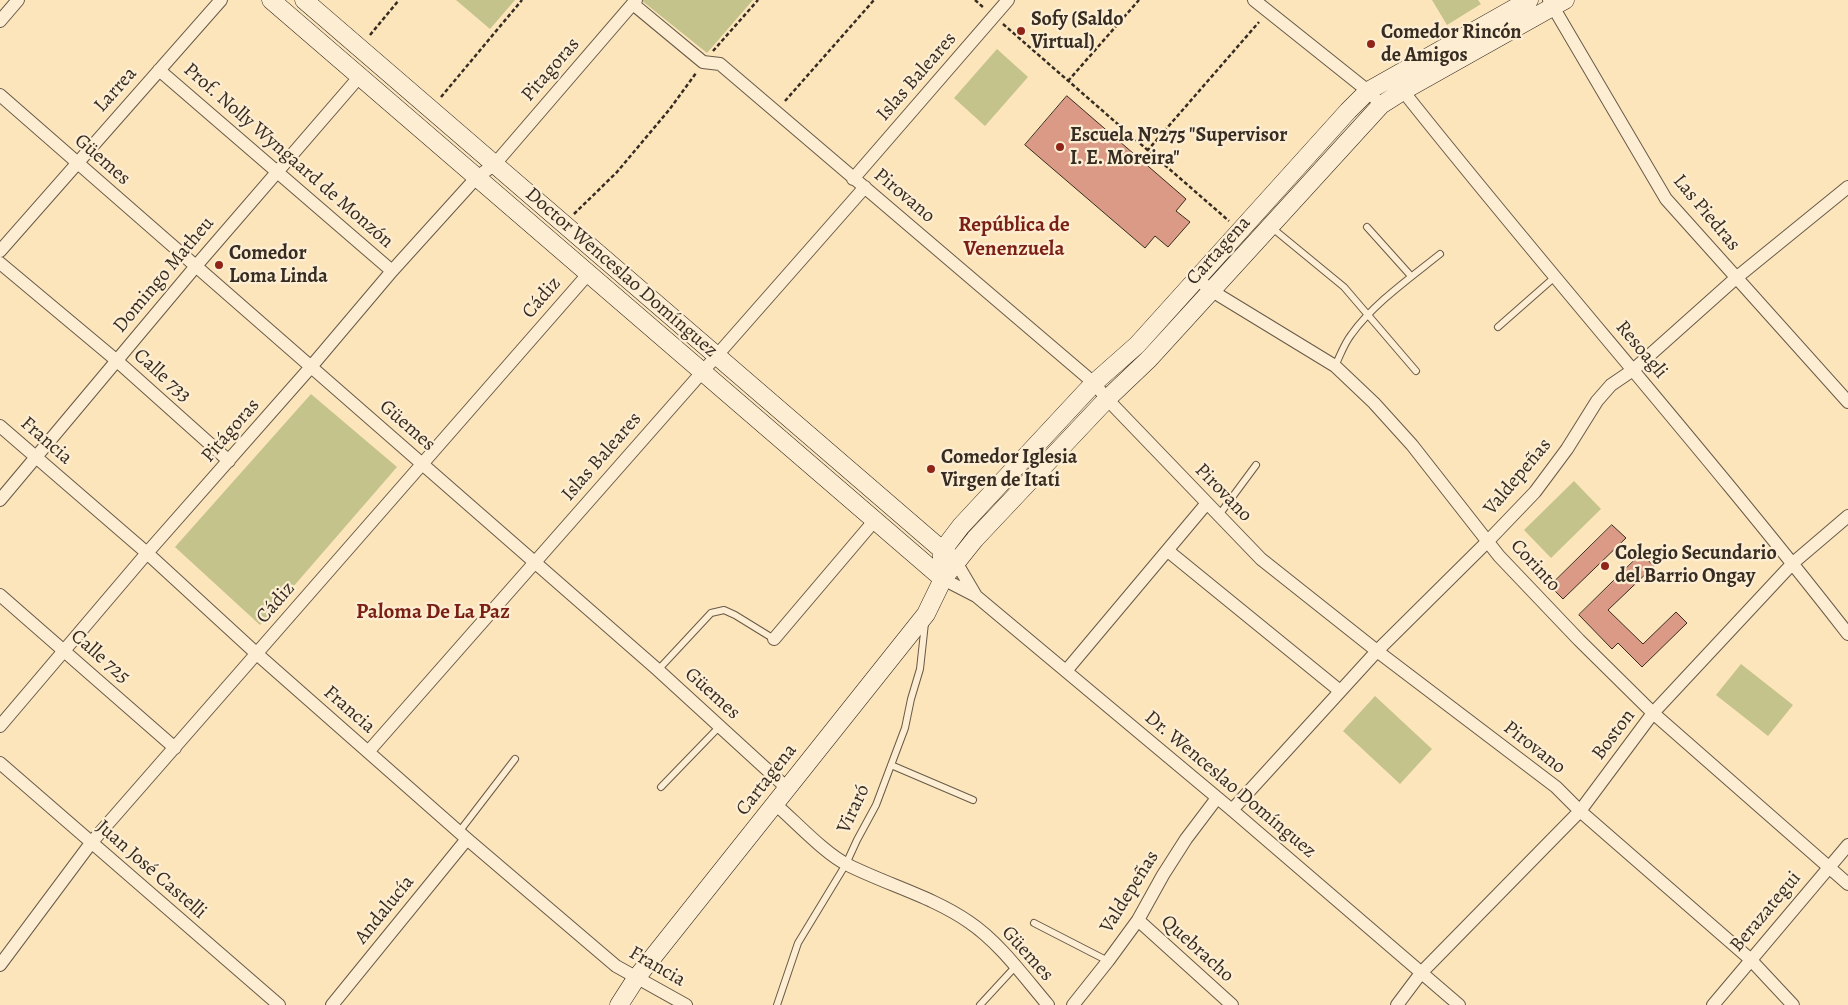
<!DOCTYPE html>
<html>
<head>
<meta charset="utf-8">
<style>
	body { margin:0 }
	canvas { display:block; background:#fce5bb }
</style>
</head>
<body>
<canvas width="1848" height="1005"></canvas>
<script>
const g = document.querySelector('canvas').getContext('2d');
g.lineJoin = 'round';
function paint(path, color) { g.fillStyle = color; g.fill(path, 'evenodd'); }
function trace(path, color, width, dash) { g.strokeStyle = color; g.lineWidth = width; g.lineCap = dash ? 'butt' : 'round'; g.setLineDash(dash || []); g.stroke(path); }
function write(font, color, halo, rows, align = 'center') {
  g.font = font + ' Alegreya,serif'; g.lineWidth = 4.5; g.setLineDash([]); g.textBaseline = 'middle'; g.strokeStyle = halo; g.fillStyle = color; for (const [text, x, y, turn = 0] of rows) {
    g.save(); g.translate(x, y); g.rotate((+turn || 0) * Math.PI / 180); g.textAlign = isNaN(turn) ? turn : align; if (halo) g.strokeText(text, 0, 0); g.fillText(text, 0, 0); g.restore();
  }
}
paint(new Path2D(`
	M456,0h59l-25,29z
	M641,0h112l-46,53z
	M1432,0h46l3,4 -34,21z
	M997,49l31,28 -43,49 -31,-28z
	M311,394l86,73 -137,158 -85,-78z
	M1574,481l27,28 -50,49 -27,-28z
	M1741,664l52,41 -25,31 -52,-41z
	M1375,696l57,53 -32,35 -57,-53z`), '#c4c38c');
const building = new Path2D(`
	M1067,96l119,103 -10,12 14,11 -22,25 -13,-11 -10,12 -120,-103z
	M1612,525l14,13 -63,61 -13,-13z
	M1641,554l13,12 -46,44 35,34 33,-32 11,11 -45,44 -24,-24 -6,6 -33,-34z`);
paint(building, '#db9a86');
trace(building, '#362c22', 1);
const lane = new Path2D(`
	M1271,227l73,60 72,84
	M1367,227l44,49
	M1498,327l58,-51
	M1335,366c5,-10 9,-22 16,-31 22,-31 59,-57 89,-81
	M1219,515l37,-50
	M658,670l53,-57 13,-3 11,5 39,24
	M891,765l82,35
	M661,787l59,-61
	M459,832l56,-73
	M1034,923l74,38
	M777,1005l21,-62 48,-79 11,-24 19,-35 29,-77 6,-29 9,-30 5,-46
	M980,1005l35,-38`);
const street = new Path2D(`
	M1254,0l114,91 13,14
	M1549,0l117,199 182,203
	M633,4l70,58 17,2 374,319 13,16 154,160 116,92 179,136 24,24 170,148 43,46
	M0,21l18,-21
	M159,70l233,201
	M1403,91c145,183 301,358 445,543
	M0,95l658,575 129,118
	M853,179l155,-179
	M0,251l221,-251
	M0,263l116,97 113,101
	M1196,278l16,13 123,75 39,37 38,42 87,111 80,84 74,73 195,171
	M0,426l147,127 110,101 210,185 149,127 70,39
	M0,500l196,-234 164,-190
	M1168,551l172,140
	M956,562l20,34
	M943,579l33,17 256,214 227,195
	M0,595l175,153
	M774,639l101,-119
	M1066,671l141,-168
	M0,726l147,-173 163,-185 82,-97 85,-94 17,-12 142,-165
	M368,752l497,-565
	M0,763l279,242
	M775,804c20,17 50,50 73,61 40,20 85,32 121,57 31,21 55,55 79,83
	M1232,810l145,-159 110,-109 48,-50 32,-43 30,-48 14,-16 22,-15 103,-92 112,-91
	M1138,920l94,85
	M0,965l91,-122 498,-570
	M332,1005l135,-166
	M1073,1005l35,-44 30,-41 25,-45 23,-36 31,-41
	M1397,1005l24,-32 159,-162 73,-98 140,-150 55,-47
	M1713,1005l135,-160`);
const secondary = new Path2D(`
	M271,0l672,579
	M304,0l652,562
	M942,561v-10l19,-25 133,-143 43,-38 211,-234 20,-20 161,-91
	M619,1005l18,-28 289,-363 17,-35 32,-40 132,-140 42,-40 232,-254 22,-14 162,-91`);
trace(lane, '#685a48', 8);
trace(street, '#685a48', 14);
trace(secondary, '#362c22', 19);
trace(new Path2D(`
	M975,0l9,8
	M1003,24l226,197
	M370,35l29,-35
	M713,51l45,-51
	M1068,81l71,-81
	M441,97l81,-97
	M785,101l89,-101
	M1147,151l112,-129
	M574,214l43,-42 52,-62 27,-37`), '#362c22', 2.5, [4, 2.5]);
trace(lane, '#fdeed3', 6);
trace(street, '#fdeed3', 12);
trace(secondary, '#fdeed3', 18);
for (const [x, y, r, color] of [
	[1021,31,5,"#8f2418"],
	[1371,44,5,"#8f2418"],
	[1060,147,5,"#8f2418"],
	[219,265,5,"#8f2418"],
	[931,469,5,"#8f2418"],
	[1605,566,5,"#8f2418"]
]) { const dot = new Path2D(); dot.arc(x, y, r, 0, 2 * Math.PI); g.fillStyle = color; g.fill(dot); trace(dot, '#fdeed3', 2); }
write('bold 20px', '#362c22', '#fdeed3', [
	["Sofy (Saldo",1031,20],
	["Virtual)",1031,43],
	["Comedor Rincón",1381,33],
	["de Amigos",1381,56],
	["Escuela Nº275 \"Supervisor",1070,136],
	["I. E. Moreira\"",1070,159],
	["Comedor",229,254],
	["Loma Linda",229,277],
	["Comedor Iglesia",941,458],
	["Virgen de Itati",941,481],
	["Colegio Secundario",1615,554],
	["del Barrio Ongay",1615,577]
], 'left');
write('20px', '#362c22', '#fdeed3', [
	["Pitagoras",551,70,-49],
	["Islas Baleares",917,77,-49],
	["Larrea",116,90,-48],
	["Prof. Nolly Wyngaard de Monzón",288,156,41],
	["Güemes",102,160,41],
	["Pirovano",904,196,40],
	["Las Piedras",1706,213,50],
	["Cartagena",1219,251,-48],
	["Doctor Wenceslao Domínguez",621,273,41],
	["Domingo Matheu",164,275,-50],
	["Cádiz",542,298,-49],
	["Resoagli",1641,350,50],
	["Calle 733",162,376,42],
	["Güemes",407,426,41],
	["Pitágoras",231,431,-49],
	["Francia",46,441,41],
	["Islas Baleares",602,457,-49],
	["Valdepeñas",1518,477,-50],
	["Pirovano",1223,493,46],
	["Corinto",1535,566,47],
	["Cádiz",276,603,-49],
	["Calle 725",100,657,41],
	["Güemes",712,694,42],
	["Francia",349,710,41],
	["Boston",1614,735,-53],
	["Pirovano",1534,748,38],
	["Cartagena",767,780,-52],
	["Dr. Wenceslao Domínguez",1230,785,40],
	["Viraró",854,809,-65],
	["Juan José Castelli",151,870,41],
	["Valdepeñas",1130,892,-58],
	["Andalucía",385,910,-51],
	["Berazategui",1766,912,-50],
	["Quebracho",1197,949,42],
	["Güemes",1027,954,48],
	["Francia",657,967,30]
]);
write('bold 21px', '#7a1f14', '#fdeed3', [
	["República de",1014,226],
	["Venenzuela",1014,250],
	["Paloma De La Paz",433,613]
]);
</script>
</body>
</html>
